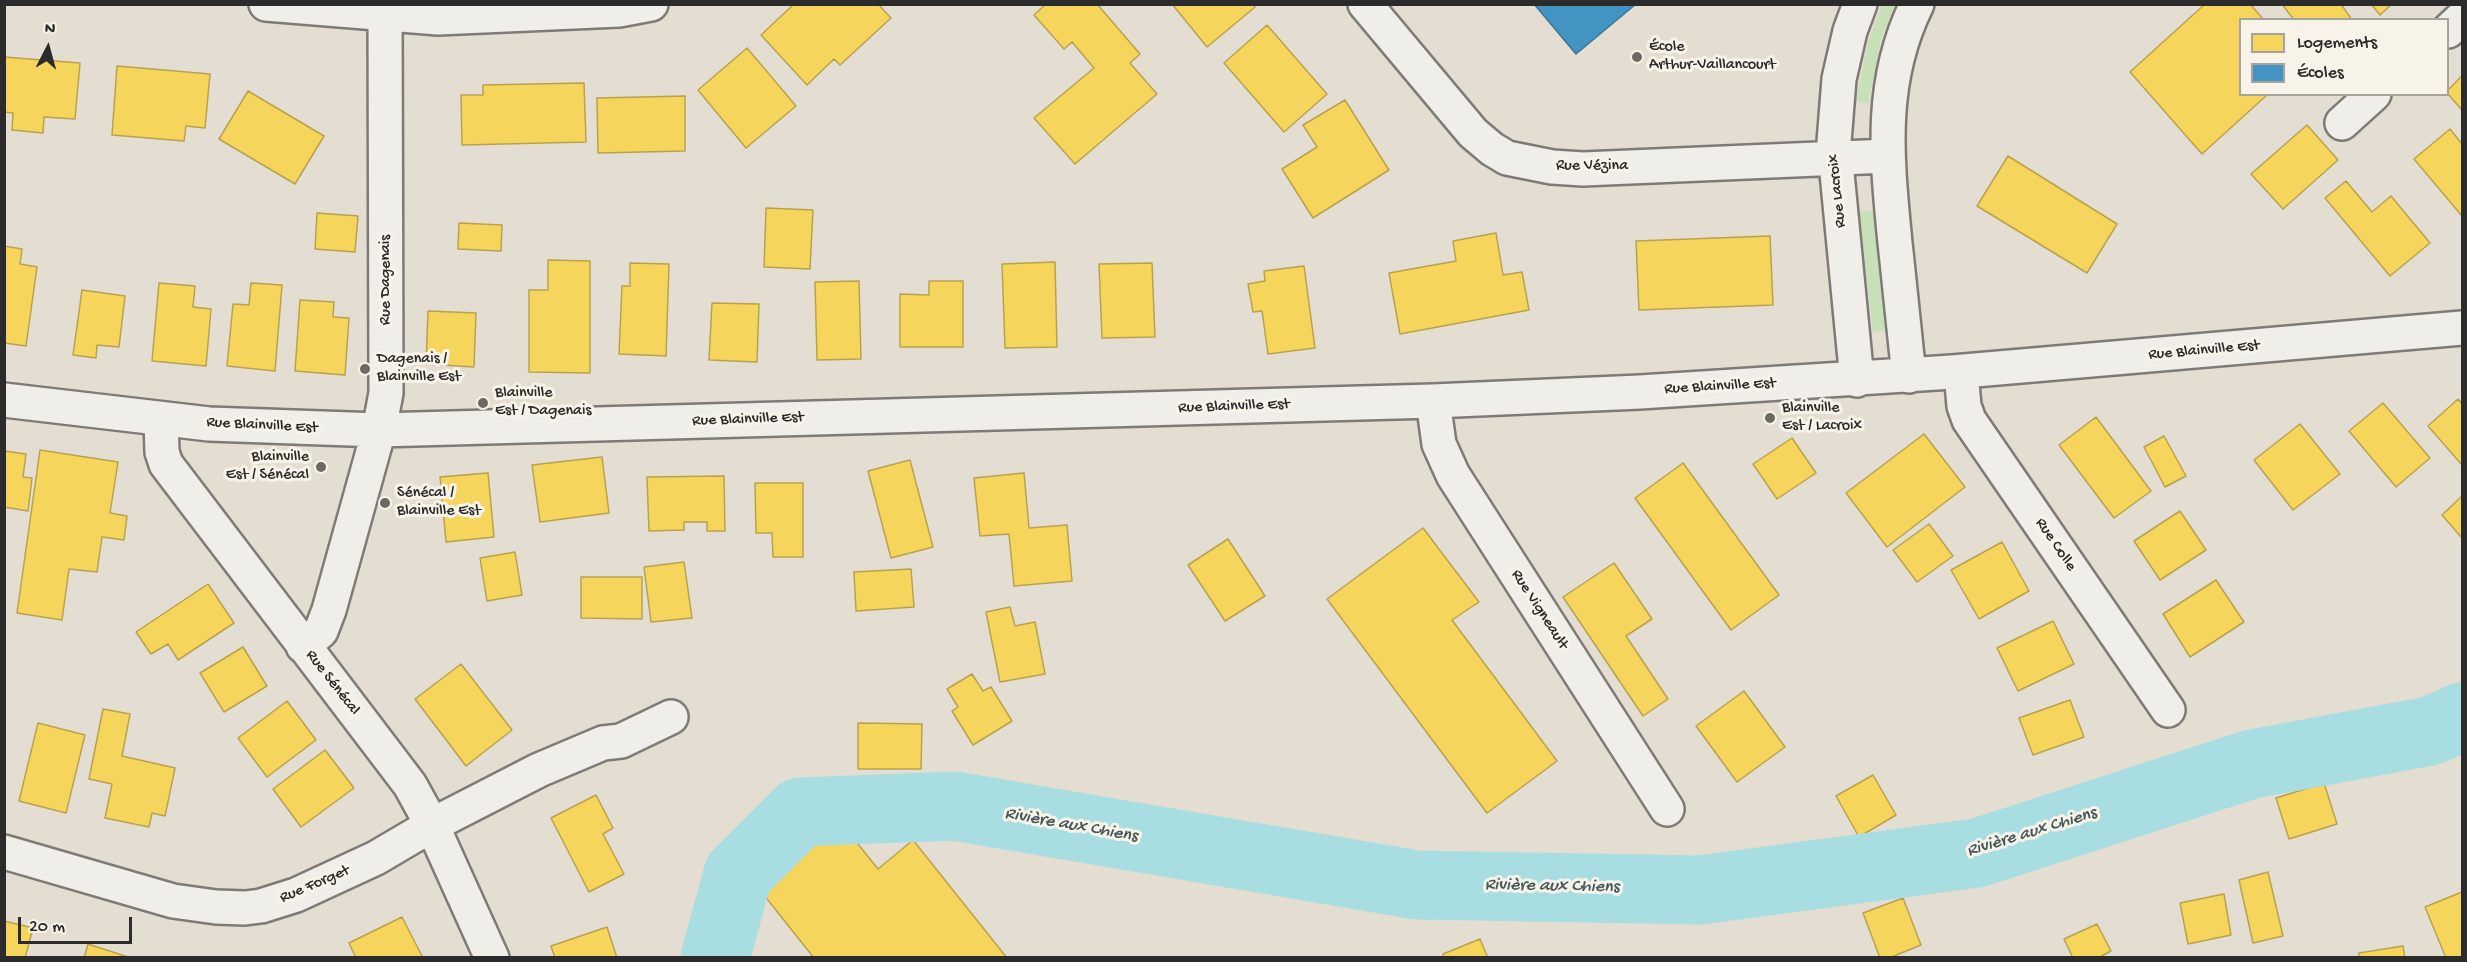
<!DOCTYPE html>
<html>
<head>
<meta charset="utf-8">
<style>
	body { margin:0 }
	#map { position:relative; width:2467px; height:962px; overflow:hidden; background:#e4ddd2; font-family:"Gochi Hand",sans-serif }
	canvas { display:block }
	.frame { position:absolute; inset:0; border:6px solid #2b2b2b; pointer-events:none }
	.legend { position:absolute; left:2239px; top:18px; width:210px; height:78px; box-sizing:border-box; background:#f7f3e8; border:2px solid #a5a39c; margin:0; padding:8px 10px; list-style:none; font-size:18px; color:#2b2b2b }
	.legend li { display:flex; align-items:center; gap:12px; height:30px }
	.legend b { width:30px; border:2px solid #a5a39c }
	.north { position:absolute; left:18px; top:18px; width:60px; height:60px; -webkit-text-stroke:4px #f7f3e8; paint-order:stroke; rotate:6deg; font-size:16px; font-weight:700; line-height:24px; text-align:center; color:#2b2b2b }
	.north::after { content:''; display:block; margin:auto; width:21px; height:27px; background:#2b2b2b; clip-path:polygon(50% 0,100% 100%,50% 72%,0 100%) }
	.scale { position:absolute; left:18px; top:917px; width:114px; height:27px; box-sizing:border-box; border:3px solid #2b2b2b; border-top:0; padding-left:8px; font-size:18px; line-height:21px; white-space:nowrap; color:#2b2b2b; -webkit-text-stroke:4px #f7f3e8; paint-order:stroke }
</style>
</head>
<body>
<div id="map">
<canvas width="2467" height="962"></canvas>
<div class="frame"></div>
<ul class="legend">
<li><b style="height:16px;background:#f6d55c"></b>Logements</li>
<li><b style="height:16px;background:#4393c3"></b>Écoles</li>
</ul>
<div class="north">N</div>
<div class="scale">20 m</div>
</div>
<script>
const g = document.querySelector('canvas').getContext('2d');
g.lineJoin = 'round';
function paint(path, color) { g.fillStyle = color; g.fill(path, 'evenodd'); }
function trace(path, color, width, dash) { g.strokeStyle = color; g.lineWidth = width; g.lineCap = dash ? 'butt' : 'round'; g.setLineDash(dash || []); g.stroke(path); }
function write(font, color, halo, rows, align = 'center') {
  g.font = font + ' "Gochi Hand",sans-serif'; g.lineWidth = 6; g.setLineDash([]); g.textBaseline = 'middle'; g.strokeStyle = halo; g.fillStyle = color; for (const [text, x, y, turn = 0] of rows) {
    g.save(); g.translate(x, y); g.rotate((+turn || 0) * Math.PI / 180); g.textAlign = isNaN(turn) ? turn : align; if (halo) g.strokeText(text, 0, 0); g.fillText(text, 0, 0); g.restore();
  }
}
paint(new Path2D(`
	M1882,5h13l-14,35 -13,63 -12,-2 12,-59z
	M1873,211l12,119 -12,2 -14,-120z`), '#c8e0b8');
const homes = new Path2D(`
	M794,4h84l13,14 -51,47 -6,-6 -27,26 -46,-50z
	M1046,4h51l43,50 -10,9 27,31 -82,70 -41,-46 60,-50 -22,-26 -8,7 -30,-34z
	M1172,4h81l2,3 -48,40z
	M2250,4l14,16h-24v74h28l-66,60 -72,-82 75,-68z
	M2282,4h59l11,16h-58z
	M2371,4h21l-12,11z
	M1267,25l60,69 -43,38 -60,-69z
	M747,48l49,58 -50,42 -48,-58z
	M4,57l76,6 -5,56 -31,-2 -1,16 -31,-3 1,-17 -9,-1z
	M117,66l93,8 -5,54 -19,-2 -2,15 -72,-6z
	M2462,76v34l-14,-16v-4z
	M584,83l2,59 -124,3 -1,-50h22v-10z
	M248,91l76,45 -29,48 -76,-45z
	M685,96v55l-87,2 -1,-55z
	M1345,100l44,70 -76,48 -31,-49 35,-22 -14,-22z
	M2307,125l31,35 -55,49 -32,-35z
	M2450,129l12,15v72l-48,-57z
	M2008,156l109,68 -30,49 -110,-67z
	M2346,181l26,31 19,-16 39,47 -40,33 -65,-78z
	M766,208l47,2 -3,59 -46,-2z
	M317,213l41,3 -3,36 -40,-3z
	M459,223l43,2 -1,26 -43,-2z
	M1496,233l7,42 19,-3 7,38 -129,24 -11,-61 67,-12 -3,-20z
	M1770,236l3,69 -134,5 -3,-69z
	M4,246l18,3 -2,15 17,3 -11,79 -22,-3z
	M548,260l42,1v112l-61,-1v-82h19z
	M1055,262l2,85 -52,1 -3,-84z
	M630,263l39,1 -3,92 -47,-2 3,-68h8z
	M1152,263l3,74 -53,1 -3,-74z
	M1304,266l11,82 -47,6 -6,-43 -9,1 -5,-28 17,-3 -1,-10z
	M859,281l2,78 -44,1 -2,-78z
	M929,281h34v66h-63v-53l29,1z
	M159,283l36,3 -2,21 18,2 -5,57 -54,-5z
	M251,283l31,2 -7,86 -48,-5 6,-62 16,1z
	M82,290l43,6 -6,51 -22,-2 -1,13 -23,-3z
	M300,300l34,2 -1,15 16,1 -4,57 -50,-4z
	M712,303l47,1 -2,58 -48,-2z
	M428,311l48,2 -2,54 -48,-3z
	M2458,399l4,5v61l-34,-39z
	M2383,403l47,55 -34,29 -47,-56z
	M2096,417l55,74 -37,27 -55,-73z
	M2300,424l40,50 -47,36 -39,-50z
	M1924,434l41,53 -78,60 -41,-54z
	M2164,436l22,40 -21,11 -21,-40z
	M1792,438l24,35 -39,26 -24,-35z
	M40,450l78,12 -8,51 17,3 -3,24 -22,-3 -5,35 -28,-3 -7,51 -45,-7z
	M4,451l22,3 -3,23 9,1 -4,33 -24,-4z
	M602,457l7,56 -69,9 -8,-57z
	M910,460l23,87 -42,11 -23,-87z
	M1683,463l96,132 -48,35 -96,-132z
	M488,473l6,64 -48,5 -6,-65z
	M1024,473l5,55 38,-3 5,56 -58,5 -5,-52 -29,2 -6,-58z
	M724,476l1,55h-18v-9h-23v8l-35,1 -2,-54z
	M755,483h48v74h-30l-1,-24h-16z
	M2462,496v42l-20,-23z
	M2180,511l26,39 -46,30 -26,-39z
	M1929,524l24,32 -36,26 -24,-32z
	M1423,528l56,74 -27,18 105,141 -70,52 -160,-214z
	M1228,539l37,57 -40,25 -37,-56z
	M2002,542l27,49 -50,28 -28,-49z
	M515,552l7,43 -35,6 -7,-43z
	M684,562l8,56 -41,4 -7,-55z
	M1614,563l38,56 -26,17 42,63 -25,17 -80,-119z
	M911,569l3,38 -58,4 -2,-39z
	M581,577h61v42l-61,-1z
	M2216,580l28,42 -54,35 -27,-43z
	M208,584l26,39 -56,37 -10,-16 -17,10 -15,-22z
	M1010,607l5,19 20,-4 10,52 -45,8 -14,-70z
	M2053,621l21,43 -56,27 -21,-43z
	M243,647l24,39 -43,26 -24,-39z
	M461,664l51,66 -46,36 -51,-67z
	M972,674l11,17 8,-4 21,34 -39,24 -21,-34 6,-4 -11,-18z
	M1744,691l41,56 -48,35 -41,-56z
	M2070,700l14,37 -51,18 -14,-37z
	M287,701l29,39 -49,37 -29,-39z
	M103,709l27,5 -8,42 53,12 -10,48 -13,-3 -3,14 -44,-9 7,-34 -23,-5z
	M38,723l47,12 -19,78 -47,-12z
	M858,723l64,1 -1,45h-63z
	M325,750l29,38 -53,39 -28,-38z
	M1873,775l23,40 -37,22 -23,-41z
	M2324,783l13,41 -48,15 -13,-41z
	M596,795l17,33 -10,6 21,40 -35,18 -38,-74z
	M834,814l44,55 35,-29 94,118h-193l-62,-78z
	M2268,872l15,64 -30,7 -14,-63z
	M2462,892v66h-16l-21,-51z
	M2224,894l7,41 -43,9 -8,-41z
	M1903,898l18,47 -32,13h-9l-17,-45z
	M402,917l21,41h-67l-7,-15z
	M4,921l29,7 -8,30h-21z
	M2097,924l14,27 -13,7h-25l-9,-19z
	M607,927l10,31h-62l-4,-12z
	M1480,939l8,19h-44l-1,-4z
	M88,944l43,14h-47z
	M2403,946l2,12h-46v-5z`);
paint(homes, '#f6d55c');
trace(homes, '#b9a24d', 1.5);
const schools = new Path2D(`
	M1534,4h102l-60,50z`);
paint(schools, '#4393c3');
trace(schools, '#3c7495', 1.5);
trace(new Path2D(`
	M715,958l23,-84 62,-62 154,-6 463,79 283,5 277,-37 275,-89 178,-33 32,-14`), '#a8dee1', 69);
const minor = new Path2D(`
	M266,4l172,14 181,-8 32,-6
	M1365,4l108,129 19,16 15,9 45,9 31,2 305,-13
	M2448,31l14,-13
	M2342,123l32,-29
	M1961,372l3,34 5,14 199,290
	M1909,376c-5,-45 -9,-89 -14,-133 -8,-84 -17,-160 22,-239
	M1857,380l-23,-238 5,-63 11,-48 10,-27
	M4,400l205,24 170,6 1054,-29 207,-9 312,-20 510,-44
	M1433,401l6,43 14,31 214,334
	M161,420l1,32 4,12 244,321 22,40 60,133
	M303,646l18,-15 8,-21 50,-180 7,-37 -1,-389
	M4,852l169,49 43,6 29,1 16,-2 35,-11 80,-37 56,-33 107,-55 64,-27 18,-2 50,-24`);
trace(minor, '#7e7b76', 38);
trace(minor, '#f0eee9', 33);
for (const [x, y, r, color] of [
	[1637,57,6,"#6c6965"],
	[365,369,6,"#6c6965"],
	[483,403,6,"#6c6965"],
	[1770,418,6,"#6c6965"],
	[321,467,6,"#6c6965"],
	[385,503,6,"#6c6965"]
]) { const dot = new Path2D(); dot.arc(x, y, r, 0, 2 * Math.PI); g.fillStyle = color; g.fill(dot); trace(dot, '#f7f3e8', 2); }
write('16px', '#2b2b2b', '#f7f3e8', [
	["École",1649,48],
	["Arthur-Vaillancourt",1649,66],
	["Dagenais /",377,360],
	["Blainville Est",377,378],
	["Blainville",495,394],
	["Est / Dagenais",495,412],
	["Blainville",1782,409],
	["Est / Lacroix",1782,427],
	["Blainville",309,458,"right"],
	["Est / Sénécal",309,476,"right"],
	["Sénécal /",397,494],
	["Blainville Est",397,512]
], 'left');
write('16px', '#2b2b2b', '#f7f3e8', [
	["Rue Vézina",1592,167],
	["Rue Lacroix",1838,191,-96],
	["Rue Dagenais",387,280,-90],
	["Rue Blainville Est",2204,351,-5],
	["Rue Blainville Est",1720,387,-3],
	["Rue Blainville Est",1234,407,-2],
	["Rue Blainville Est",748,420,-2],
	["Rue Blainville Est",262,426,3],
	["Rue Colle",2055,545,56],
	["Rue Vigneault",1539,610,57],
	["Rue Sénécal",332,683,52],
	["Rue Forget",315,885,-23]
]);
write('italic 18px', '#44585a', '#f7f3e8', [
	["Rivière aux Chiens",1071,826,10],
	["Rivière aux Chiens",2032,833,-17],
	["Rivière aux Chiens",1552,887,1]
]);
</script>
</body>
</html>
